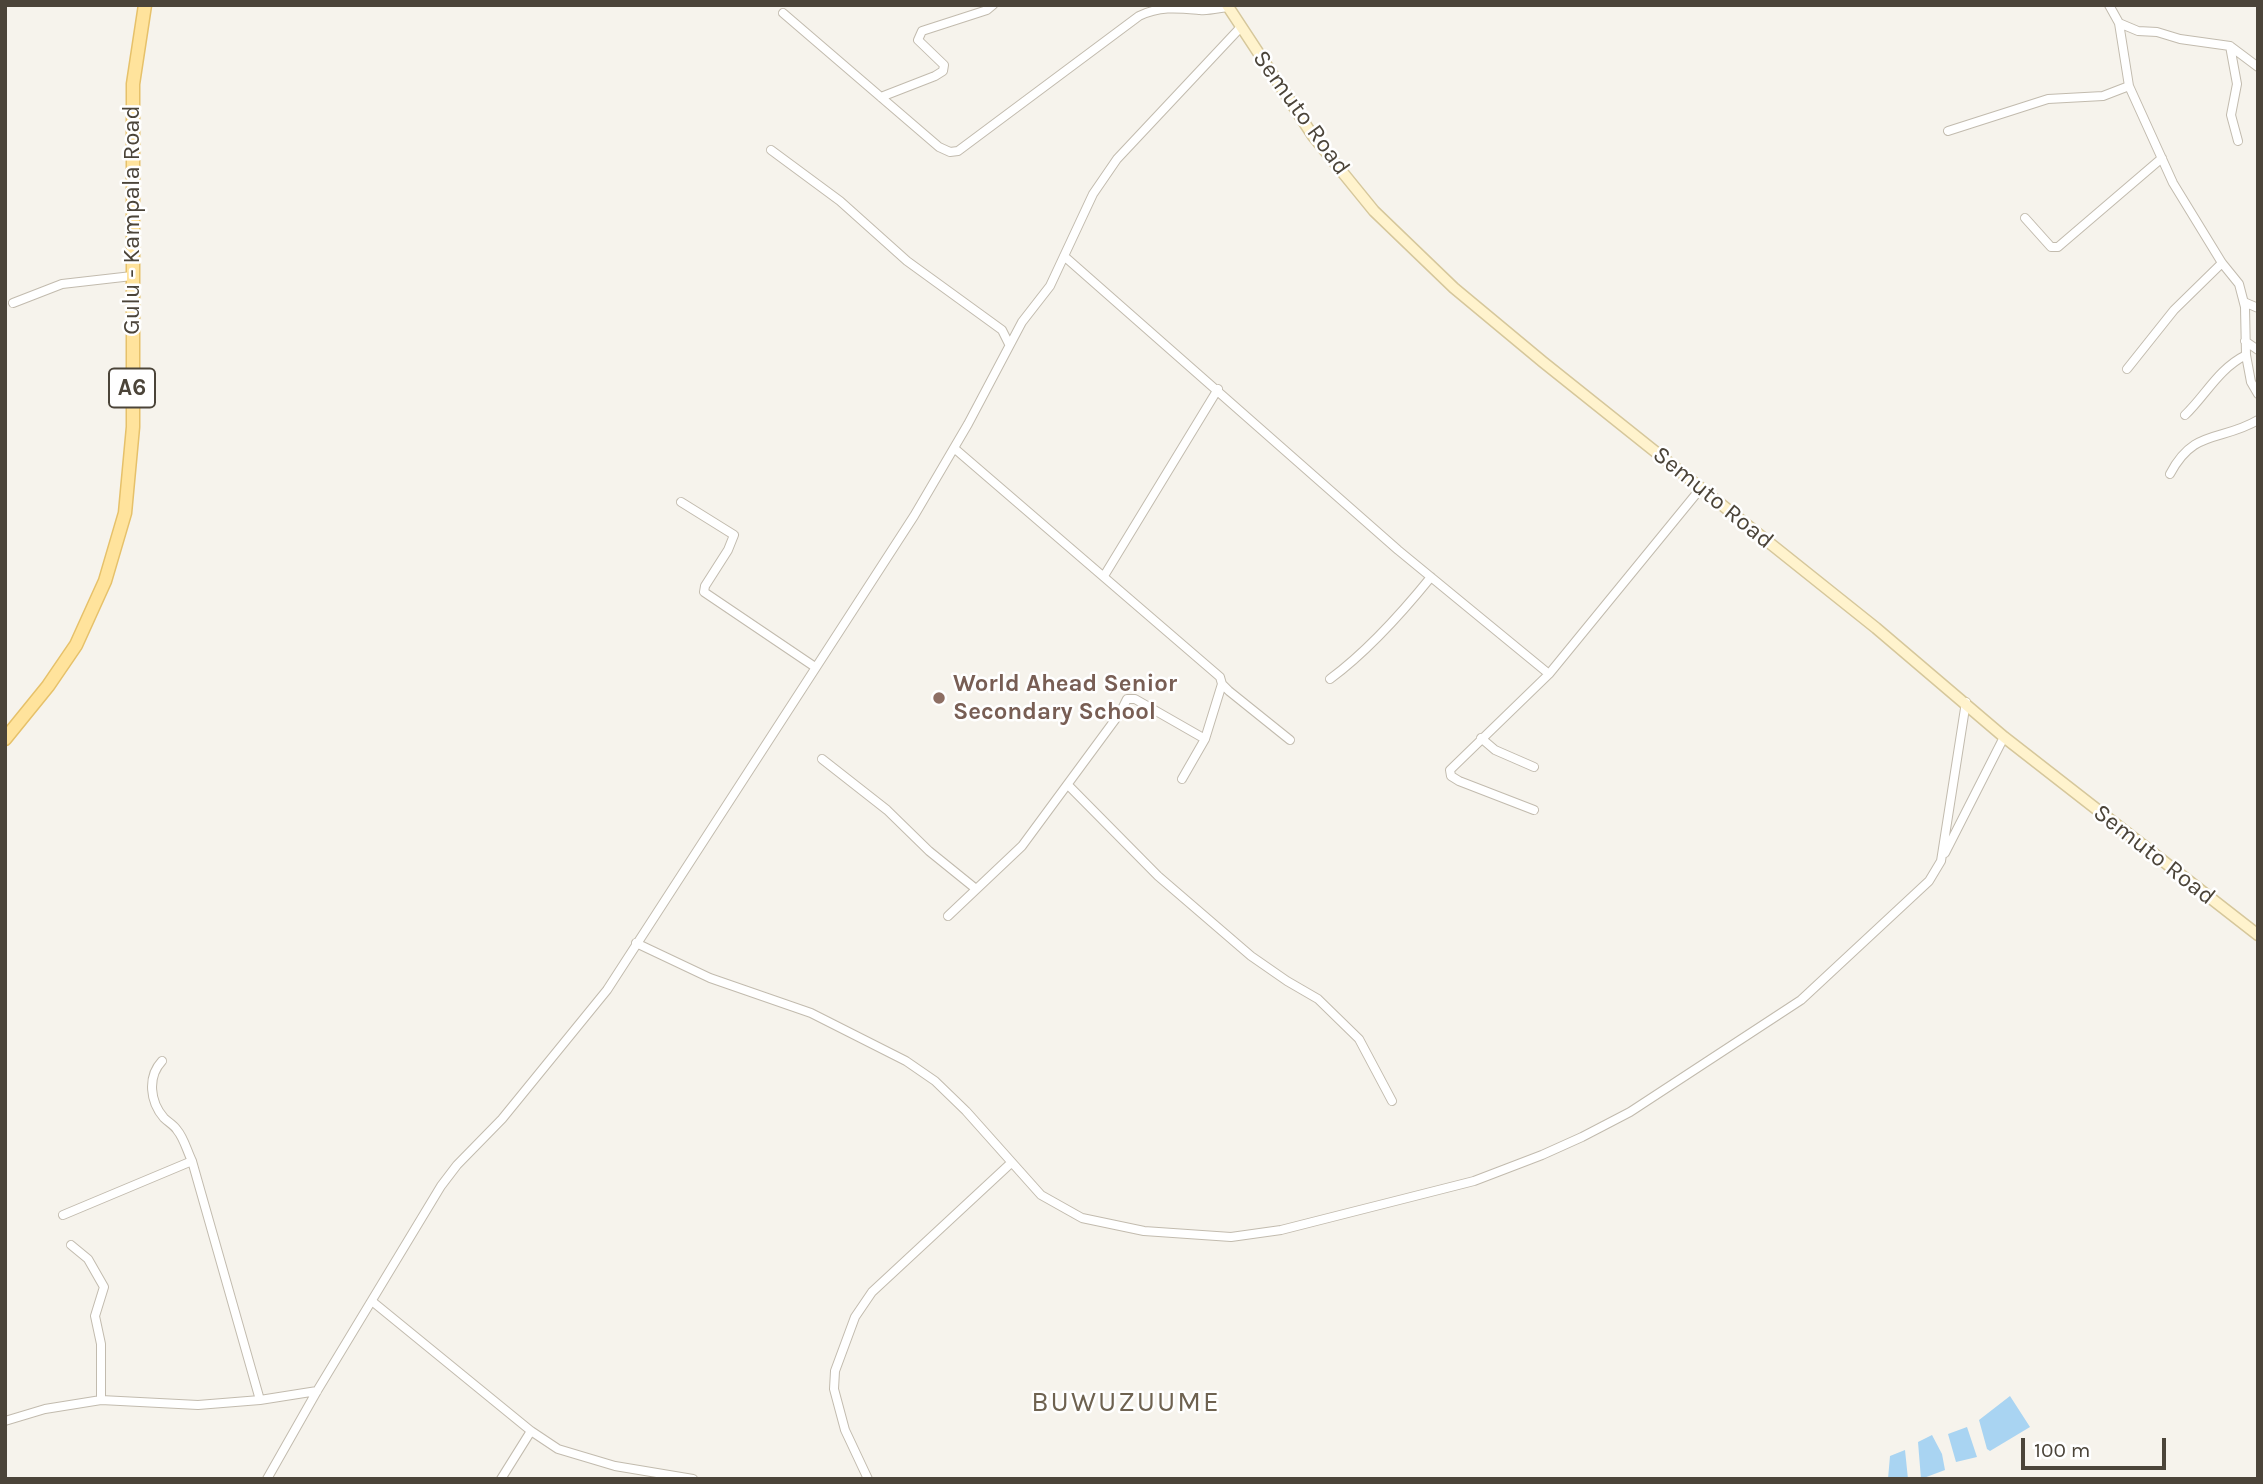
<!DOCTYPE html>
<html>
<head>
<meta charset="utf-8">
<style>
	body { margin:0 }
	#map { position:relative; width:2263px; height:1484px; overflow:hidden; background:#f6f3ec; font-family:Karla,sans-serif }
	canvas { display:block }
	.frame { position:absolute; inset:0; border:7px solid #4b4439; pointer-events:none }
	.scale { position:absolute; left:2021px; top:1438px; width:145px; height:32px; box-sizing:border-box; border:4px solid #4b4439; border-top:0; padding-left:9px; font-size:21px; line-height:24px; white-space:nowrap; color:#4b4439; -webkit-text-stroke:5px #fff; paint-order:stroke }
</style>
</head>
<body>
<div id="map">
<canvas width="2263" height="1484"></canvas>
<div class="frame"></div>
<div class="scale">100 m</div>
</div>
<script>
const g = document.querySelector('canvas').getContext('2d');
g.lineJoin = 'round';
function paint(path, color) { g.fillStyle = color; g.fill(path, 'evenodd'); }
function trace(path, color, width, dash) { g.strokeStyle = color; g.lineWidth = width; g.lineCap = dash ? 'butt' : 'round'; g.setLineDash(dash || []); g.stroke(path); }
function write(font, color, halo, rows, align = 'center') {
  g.font = font + ' Karla,sans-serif'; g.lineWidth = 5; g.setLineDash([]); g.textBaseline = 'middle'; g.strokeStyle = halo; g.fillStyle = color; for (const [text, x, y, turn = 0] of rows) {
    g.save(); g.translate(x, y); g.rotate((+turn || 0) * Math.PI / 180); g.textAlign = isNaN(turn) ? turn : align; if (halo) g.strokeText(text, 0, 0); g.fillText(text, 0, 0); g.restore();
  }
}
paint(new Path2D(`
	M2010,1396l20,31 -40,24 -3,-2 -8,-29z
	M1967,1427l10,30 -21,5 -8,-28z
	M1932,1435l10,19 3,16 -24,9 -3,-37z
	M1905,1450l3,29h-20l2,-23z`), '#a9d4f2');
const minor = new Path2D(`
	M2109,5l10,18 19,8 19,1 23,7 50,7 28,21
	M783,13l156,134 11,5 8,-1 181,-135c21,-10 38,-8 61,-6 9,1 19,-2 28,-3
	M2119,23l10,63 44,97 49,80 17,21 6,23 1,48 5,27 7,12
	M2230,46l7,38 -6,31 7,26
	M881,97l54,-21 8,-5 1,-6 -26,-25 4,-9 65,-21 6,-5
	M1948,131l100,-32 55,-3 26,-10
	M771,150l69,51 67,60 95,69 7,14
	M2025,218l26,29h7l104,-89
	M1064,256l334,294 151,124
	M2244,302l14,6
	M13,303l49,-19 70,-8
	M2245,341l13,9
	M2127,369l47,-59 48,-47
	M2185,415c21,-20 33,-46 61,-60
	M954,448l266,229 2,7 7,7 61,49
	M2170,474c24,-46 51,-32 88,-54
	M681,502l53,33 -6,15 -23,36 -1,6 111,75
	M1104,576l114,-187
	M1330,679c38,-28 71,-65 101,-102
	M1481,738l14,12 39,17
	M822,759l65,51 42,41 47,38
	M1182,779l23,-40 17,-55
	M1068,785l90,91 93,80 36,25 31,18 41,40 33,62
	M1534,810l-75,-29 -8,-5 -1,-6 99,-96 152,-186
	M1945,853l59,-116
	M948,916l74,-70 98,-133 7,-14h8l70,40
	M636,943l74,35 101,35 95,48 29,20 31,30 75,84 41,23 62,13 87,6 50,-7 193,-49 68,-26 40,-18 48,-25 171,-112 128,-119 12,-20 25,-159
	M162,1061c-15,16 -12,41 2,57 4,4 10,7 13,12 7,8 10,21 15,31l68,239
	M63,1215l129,-54
	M71,1245l17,14 16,28 -9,29 6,28v56
	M373,1302l158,129 27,18 57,17 78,13
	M5,1421l40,-12 56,-9 97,5 62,-5 57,-9
	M267,1479l50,-88 124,-205 16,-21 45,-46 105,-129 307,-474 54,-92 54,-102 28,-36 43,-92 24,-35 123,-131
	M501,1479l30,-48
	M868,1479l-23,-49 -11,-41 1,-18 20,-54 17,-25 139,-129`);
const secondary = new Path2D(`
	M1227,5l86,131 61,75 80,77 89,74 333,266 128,109 254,198`);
const primary = new Path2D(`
	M5,739l43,-53 28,-41 29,-64 20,-68 8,-86v-343l12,-79`);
trace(minor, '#c2bbae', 10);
trace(secondary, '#d6c79b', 13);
trace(primary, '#e6c16a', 15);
trace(minor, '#fff', 8);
trace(secondary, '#fff3cd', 10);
trace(primary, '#ffe39c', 12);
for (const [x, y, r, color] of [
	[939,698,7,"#8d6e63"]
]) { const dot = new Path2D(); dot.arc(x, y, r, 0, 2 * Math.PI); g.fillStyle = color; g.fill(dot); trace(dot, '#fff', 2.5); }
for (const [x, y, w] of [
	[132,388,46]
]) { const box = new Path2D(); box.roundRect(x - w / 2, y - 19.5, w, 39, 5); g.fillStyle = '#fff'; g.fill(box); trace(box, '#4b4439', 2); }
write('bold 23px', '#4b4439', null, [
	["A6",132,388]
]);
write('24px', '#4b4439', '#fff', [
	["Semuto Road",1301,113,54],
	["Gulu - Kampala Road",132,220,-90],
	["Semuto Road",1713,498,39],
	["Semuto Road",2154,855,38]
]);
write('bold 24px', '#785e54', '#fff', [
	["World Ahead Senior",953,684],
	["Secondary School",953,712]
], 'left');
g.letterSpacing = '2px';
write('28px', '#6e6250', '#fff', [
	["BUWUZUUME",1126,1403]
]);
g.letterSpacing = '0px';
</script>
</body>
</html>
